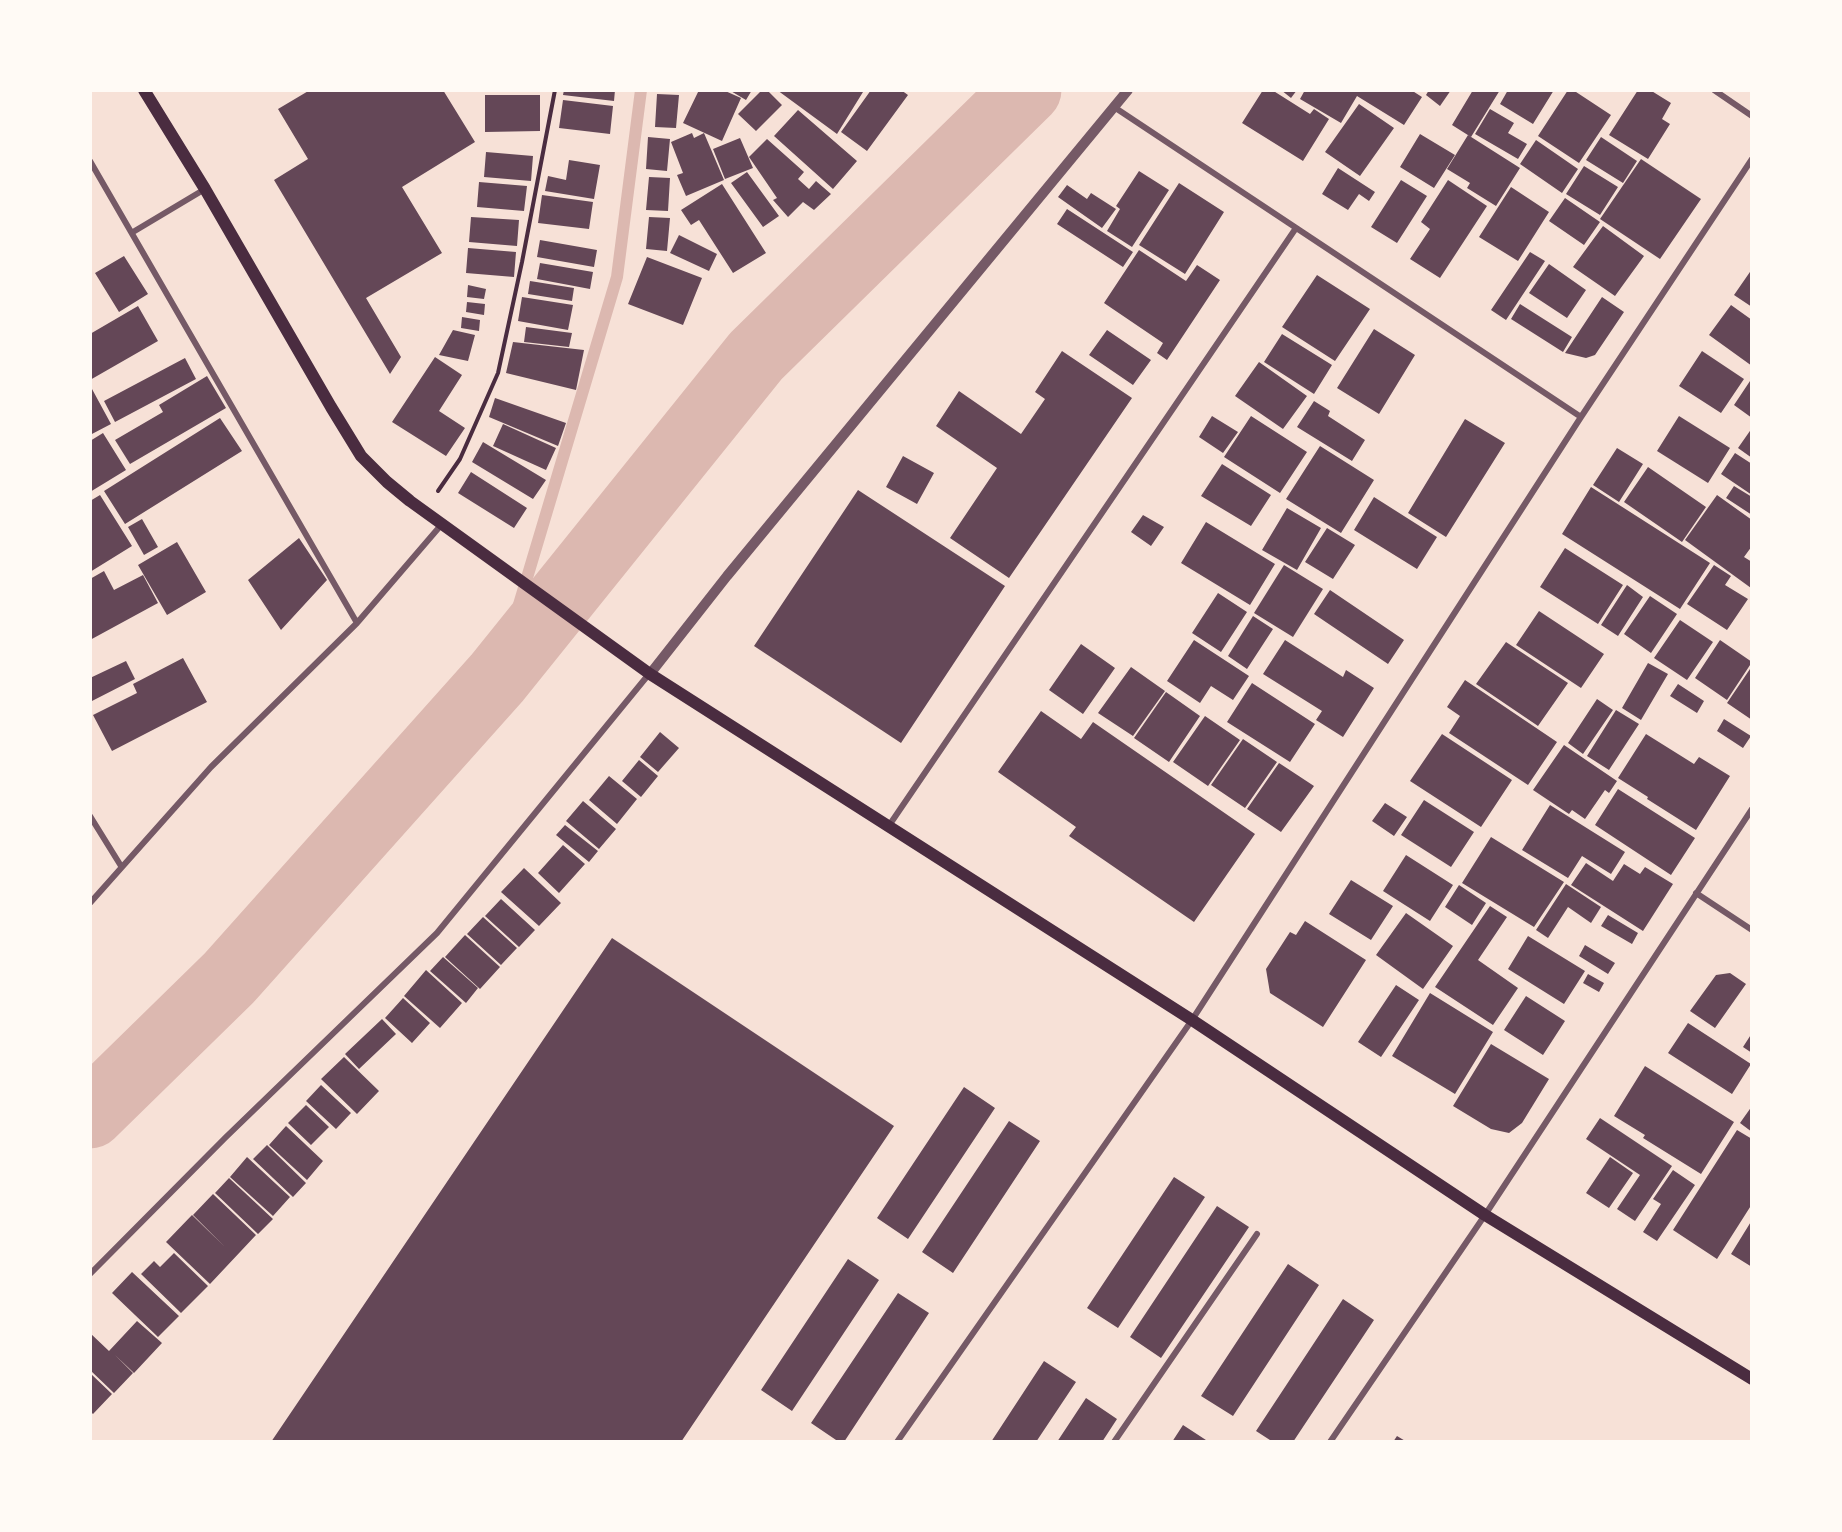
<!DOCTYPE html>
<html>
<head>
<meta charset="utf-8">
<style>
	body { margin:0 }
	#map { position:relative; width:1842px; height:1532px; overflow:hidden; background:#f7e1d7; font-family:Karla,sans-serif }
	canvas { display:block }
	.frame { position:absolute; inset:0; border:92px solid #fffaf5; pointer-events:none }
</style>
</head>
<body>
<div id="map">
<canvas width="1842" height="1532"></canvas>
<div class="frame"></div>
</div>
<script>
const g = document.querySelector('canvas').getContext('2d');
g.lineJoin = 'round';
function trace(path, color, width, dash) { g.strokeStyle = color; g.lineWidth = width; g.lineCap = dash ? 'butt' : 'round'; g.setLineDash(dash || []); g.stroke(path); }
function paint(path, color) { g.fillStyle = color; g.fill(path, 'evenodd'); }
trace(new Path2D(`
	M497,678l120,-401 24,-187`), '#dcb8b0', 12);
trace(new Path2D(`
	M90,1114l139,-136 268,-300 259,-322 271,-266`), '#dcb8b0', 69);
paint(new Path2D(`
	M310,90h133l32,52 -73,45 40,66 -76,45 35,59 -11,17 -116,-194 34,-21 -30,-50z
	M564,90h51l-1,11 -51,-6z
	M699,90h24l18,8 -19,43 -39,-18z
	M729,90h23l-6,10z
	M762,90h5l15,15 -26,26 -18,-17z
	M777,90h81l5,2 -26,42z
	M871,90h30l7,5 -41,56 -26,-19z
	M1263,90h9l38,24 4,-5 15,10 -26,42 -61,-38z
	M1281,90h16l-6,8z
	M1305,90h106l11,7 -18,28 -47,-29 -16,27 -41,-24z
	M1429,90h22l-11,16 -14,-11z
	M1473,90h27l-29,47 -19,-12z
	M1508,90h46l-21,34 -33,-20z
	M1568,90h5l38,25 -32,48 -41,-27z
	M1638,90h12l21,13 -9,16 8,5 -22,35 -39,-24z
	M657,94l22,1 -3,33 -21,-1z
	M485,95h55v36l-55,1z
	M563,100l50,6 -3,28 -51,-6z
	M1359,104l35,24 -34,48 -35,-24z
	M1490,109l24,14 -6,10 19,11 -9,15 -43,-25z
	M798,110l59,51 -24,28 -59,-53z
	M692,133l2,5 10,-5 20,47 -38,16 -9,-21 6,-2 -12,-31z
	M1420,134l35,21 -21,33 -34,-21z
	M1468,135l52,33 -24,38 -29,-18 3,-5 -23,-14z
	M648,137l22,2 -3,32 -21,-2z
	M1601,137l36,24 -14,22 -37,-23z
	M740,138l13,30 -28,11 -12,-30z
	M767,139l37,33 -6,7 11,10 7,-8 15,13 -17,16 -11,-8 -15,15 -15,-17 4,-2 -28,-41z
	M1536,140l42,29 -16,24 -42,-29z
	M486,152l47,4 -2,25 -47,-4z
	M1641,159l60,40 -41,60 -60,-40z
	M569,160l31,5 -6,34 -49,-8 3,-15 18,4z
	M1584,166l34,21 -18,28 -34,-21z
	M1338,168l37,24 -6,9 -10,-7 -11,16 -26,-16z
	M1139,171l30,19 -37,57 -25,-16 13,-22 -4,-3z
	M747,172l32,44 -16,11 -32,-44z
	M649,177l21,1 -2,33 -22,-1z
	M1401,180l26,16 -30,47 -26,-16z
	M1448,180l39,26 -47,72 -30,-19 20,-30 -9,-7z
	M479,182l48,4 -3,25 -47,-4z
	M1179,183l45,29 -39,62 -46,-29z
	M722,184l44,69 -33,20 -34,-53 -8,5 -10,-15z
	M1067,185l20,14 4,-6 25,16 -14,19 -44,-31z
	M1511,187l38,25 -31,49 -39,-24z
	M542,195l51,7 -4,27 -51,-6z
	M1565,198l35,24 -16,23 -35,-24z
	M1067,209l66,43 -10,15 -66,-43z
	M471,217l48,3 -2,26 -48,-4z
	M649,217l21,1 -3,33 -21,-2z
	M1603,226l41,30 -29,40 -42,-29z
	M679,235l38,19 -8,17 -39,-18z
	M540,240l57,10 -3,17 -57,-10z
	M468,248l48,4 -2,25 -48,-4z
	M1139,250l47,31 11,-16 23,15 -53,80 -10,-7 6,-10 -59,-40z
	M1530,252l15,9 -39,59 -15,-10z
	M124,256l24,38 -29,18 -24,-39z
	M647,257l55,21 -19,47 -55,-21z
	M540,263l53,9 -3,17 -53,-10z
	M1549,264l37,26 -19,28 -38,-25z
	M1752,269v38l-18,-12z
	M1317,275l53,34 -35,52 -53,-34z
	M530,281l44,7 -2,13 -44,-7z
	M468,285l18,4 -2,10 -17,-2z
	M522,297l51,8 -5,25 -50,-9z
	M1602,297l22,15 -29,43 -9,3 -21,-5z
	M467,302l18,2 -1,11 -18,-3z
	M1520,304l52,33 -9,15 -52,-33z
	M1731,305l21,15v46l-43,-31z
	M138,306l20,35 -68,39v-46z
	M462,317l18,3 -1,11 -18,-3z
	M526,327l46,6 -3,14 -45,-5z
	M1374,329l41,26 -36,59 -42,-26z
	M453,330l22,5 -7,26 -29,-6z
	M1107,330l44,30 -18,25 -44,-30z
	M1282,334l50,31 -18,29 -50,-32z
	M513,342l71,8 -8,40 -70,-17z
	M1062,351l70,47 -123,180 -59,-40 47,-70 -61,-42 23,-35 62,43 24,-35 -10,-7z
	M1702,351l42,28 -23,34 -42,-27z
	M435,357l27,18 -23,36 26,17 -19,28 -54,-34z
	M185,358l11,21 -81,43 -11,-21z
	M1259,362l48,34 -24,33 -48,-33z
	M207,376l19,32 -96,56 -15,-24 48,-28 -4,-7z
	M1750,381l2,1v36l-18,-13z
	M92,389l19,35 -21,11v-45z
	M495,398l71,25 -8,23 -69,-29z
	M1314,401l16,10 -2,5 37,24 -13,21 -55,-34z
	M1212,416l26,16 -15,21 -24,-16z
	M1251,416l56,36 -27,41 -56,-36z
	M1679,416l51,32 -22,35 -51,-32z
	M220,418l22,33 -117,73 -21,-33z
	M1465,419l40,24 -59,94 -38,-24z
	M503,424l53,24 -10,22 -53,-24z
	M1752,428v30l-14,-10z
	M103,433l23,37 -36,22v-51z
	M483,442l63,38 -13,19 -61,-37z
	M1320,446l54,34 -33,53 -55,-34z
	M1617,448l26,16 -24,38 -26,-17z
	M1735,453l17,11v31l-31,-21z
	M903,456l31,17 -17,31 -31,-17z
	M1222,464l49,31 -20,31 -50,-30z
	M1648,467l58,40 -24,35 -58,-40z
	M471,472l56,36 -13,20 -56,-35z
	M1734,486l18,11v18l-26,-17z
	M1591,487l119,76 -30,46 -118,-75z
	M858,490l147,96 -104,157 -147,-97z
	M100,495l32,51 -42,26v-71z
	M1717,495l35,25v26l-8,11 8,5 -1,26 -66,-48z
	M1374,497l63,40 -20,32 -63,-39z
	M1287,508l34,20 -24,42 -35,-20z
	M1143,515l21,12 -13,19 -20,-14z
	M142,519l16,28 -14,8 -16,-28z
	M1206,522l69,42 -25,41 -69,-42z
	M1327,528l28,17 -22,34 -28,-17z
	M299,538l28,42 -46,50 -33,-50z
	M177,542l29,50 -39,23 -29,-50z
	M1565,548l58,37 -25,39 -58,-37z
	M1284,565l39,24 -30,48 -39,-24z
	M1714,565l17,11 -6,9 23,14 -21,31 -40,-26z
	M104,571l10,19 29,-15 15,28 -68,37v-61z
	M1627,585l16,12 -25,39 -17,-11z
	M1330,590l74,50 -16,24 -74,-50z
	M1218,593l29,19 -26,40 -29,-19z
	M1650,596l27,18 -26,39 -27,-19z
	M1539,611l65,43 -23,34 -65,-43z
	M1253,616l20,13 -26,40 -19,-13z
	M1680,620l33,22 -26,38 -33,-22z
	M1194,640l55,36 -16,24 -22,-14 -11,17 -33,-22z
	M1285,640l58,37 3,-7 28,18 -31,49 -27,-17 6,-9 -59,-37z
	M1720,640l32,22 -25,38 -32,-22z
	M1506,642l62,41 -30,43 -62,-42z
	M1081,644l34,24 -32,46 -34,-24z
	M183,658l24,44 -95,49 -19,-36 44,-22 -4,-9z
	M126,661l9,18 -45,23v-24z
	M1648,663l20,11 -27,46 -19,-12z
	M1752,666v54l-25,-17z
	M1131,667l34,24 -32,45 -35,-23z
	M1465,680l92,62 -29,43 -79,-52 11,-17 -13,-9z
	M1252,683l63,41 -25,38 -63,-40z
	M1678,684l26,17 -7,12 -27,-17z
	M1166,692l34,24 -31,46 -35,-24z
	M1597,699l16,11 -30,44 -15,-11z
	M1616,710l23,14 -30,46 -22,-14z
	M1041,711l40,28 12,-17 162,112 -61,88 -125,-86 7,-9 -78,-55z
	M1205,716l35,24 -32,46 -35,-24z
	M1724,719l27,17 -8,12 -26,-17z
	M660,732l19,16 -21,24 -18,-15z
	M1442,734l70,46 -31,47 -71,-46z
	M1646,734l48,30 5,-7 31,19 -34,54 -49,-31 1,-2 -30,-19z
	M1243,739l34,23 -32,46 -34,-23z
	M1564,745l53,36 -8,12 -4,-3 -20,29 -13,-9 -3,4 -36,-24z
	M639,760l19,16 -17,21 -19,-16z
	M1279,763l35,23 -33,46 -34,-23z
	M609,776l28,23 -20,25 -28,-24z
	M1618,789l77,49 -24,37 -76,-50z
	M1424,800l50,32 -23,35 -50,-32z
	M583,801l33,28 -17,20 -33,-28z
	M1385,803l22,14 -13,19 -22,-15z
	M1550,805l75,47 -14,22 -29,-18 -14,22 -46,-28z
	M565,825l33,26 -9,11 -33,-27z
	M1491,837l73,45 -30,45 -72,-44z
	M563,845l22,19 -26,29 -21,-20z
	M1406,855l47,30 -23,36 -47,-30z
	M1586,863l27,18 11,-17 16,10 5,-7 28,17 -30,47 -72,-46z
	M524,868l37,35 -22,23 -38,-34z
	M1351,880l42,26 -22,34 -42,-26z
	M1566,884l35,23 -10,16 -23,-16 -20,31 -12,-8z
	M1459,885l27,18 -14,22 -27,-18z
	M501,899l34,31 -16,17 -34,-31z
	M1490,906l17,11 -29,43 40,28 -25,37 -58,-38z
	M1406,913l47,33 -30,43 -47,-34z
	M1608,915l30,18 -6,11 -31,-18z
	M483,917l34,31 -16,17 -34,-31z
	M1305,921l61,39 -43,67 -53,-34 -4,-24 24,-37 6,3z
	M465,935l35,32 -20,22 -35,-32z
	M1528,936l57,35 -21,33 -56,-35z
	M612,938l282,188 -213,316h-410z
	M1585,945l30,18 -7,11 -29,-18z
	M443,957l35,31 -12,15 -36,-32z
	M426,970l36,33 -22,25 -36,-32z
	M1730,973l16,11 -31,44 -25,-17 26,-36z
	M1588,974l16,9 -5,9 -16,-9z
	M1396,985l23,15 -38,57 -23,-15z
	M1430,993l63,39 -38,62 -63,-38z
	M1526,996l39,25 -22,34 -39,-25z
	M403,998l27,25 -18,20 -27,-25z
	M382,1019l14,15 -37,35 -14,-15z
	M1688,1023l63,41 -19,30 -64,-41z
	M1752,1033v20l-9,-6z
	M1491,1044l58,35 -27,44 -13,10 -18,-4 -38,-23z
	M344,1057l35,34 -22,23 -36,-35z
	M1645,1066l89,56 -33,52 -58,-36 2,-3 -31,-19z
	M321,1085l30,28 -15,16 -30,-28z
	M964,1087l31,21 -87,131 -31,-21z
	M306,1105l23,22 -18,18 -23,-22z
	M1752,1106v26l-12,-9z
	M1600,1118l72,48 -37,55 -18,-12 23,-34 -54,-36z
	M1009,1121l31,20 -87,132 -31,-21z
	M286,1126l37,35 -16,19 -38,-35z
	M1737,1130l15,9v65l-35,55 -44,-29z
	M267,1145l39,38 -13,14 -40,-38z
	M247,1157l43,40 -17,19 -43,-39z
	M1610,1157l23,16 -24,35 -23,-15z
	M1673,1170l22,15 -38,56 -14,-9 18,-28 -8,-5z
	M1174,1177l31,20 -87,131 -31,-20z
	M229,1178l44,41 -15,15 -43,-41z
	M213,1194l43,41 -46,49 -44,-42 26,-27 32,31 -31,-31z
	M1217,1206l32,21 -88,131 -31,-21z
	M1752,1220v47l-21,-13z
	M174,1253l34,33 -27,27 -40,-39 13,-13 6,6z
	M848,1259l31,21 -87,131 -31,-21z
	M1288,1264l31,21 -86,131 -32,-20z
	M132,1272l47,44 -21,21 -46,-44z
	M898,1293l31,20 -85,129h-5l-28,-19z
	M1343,1299l31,21 -81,122h-20l-17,-11z
	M137,1321l25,22 -28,30 -19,-18 18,18 -19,20 -24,-23v-37l19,18z
	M1044,1361l32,21 -40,60h-45z
	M90,1373l22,21 -19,20 -3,-3z
	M1086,1398l31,21 -15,23h-45z
	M1183,1425l26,17h-37z
	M1397,1436l10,6h-14z`), '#644757');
trace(new Path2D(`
	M438,491l22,-32 38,-86 24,-111 33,-172`), '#4a2c40', 4);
trace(new Path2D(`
	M1714,90l38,26
	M1114,107l467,310
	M90,161l267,462
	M133,232l72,-43
	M90,816l31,50
	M888,827l408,-599
	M1696,893l56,37
	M90,903l121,-136 146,-144 85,-99
	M90,1274l136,-137 211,-204 212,-259
	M897,1442l295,-422 389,-603 171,-258
	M1114,1442l143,-208
	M1330,1442l155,-227 267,-406`), '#755966', 6);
trace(new Path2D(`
	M650,674l77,-98 401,-486`), '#755966', 10);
trace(new Path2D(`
	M144,90l61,99 126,218 30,49 26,26 23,19 240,173 542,346 293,195 267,164`), '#4a2c40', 12);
</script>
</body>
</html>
